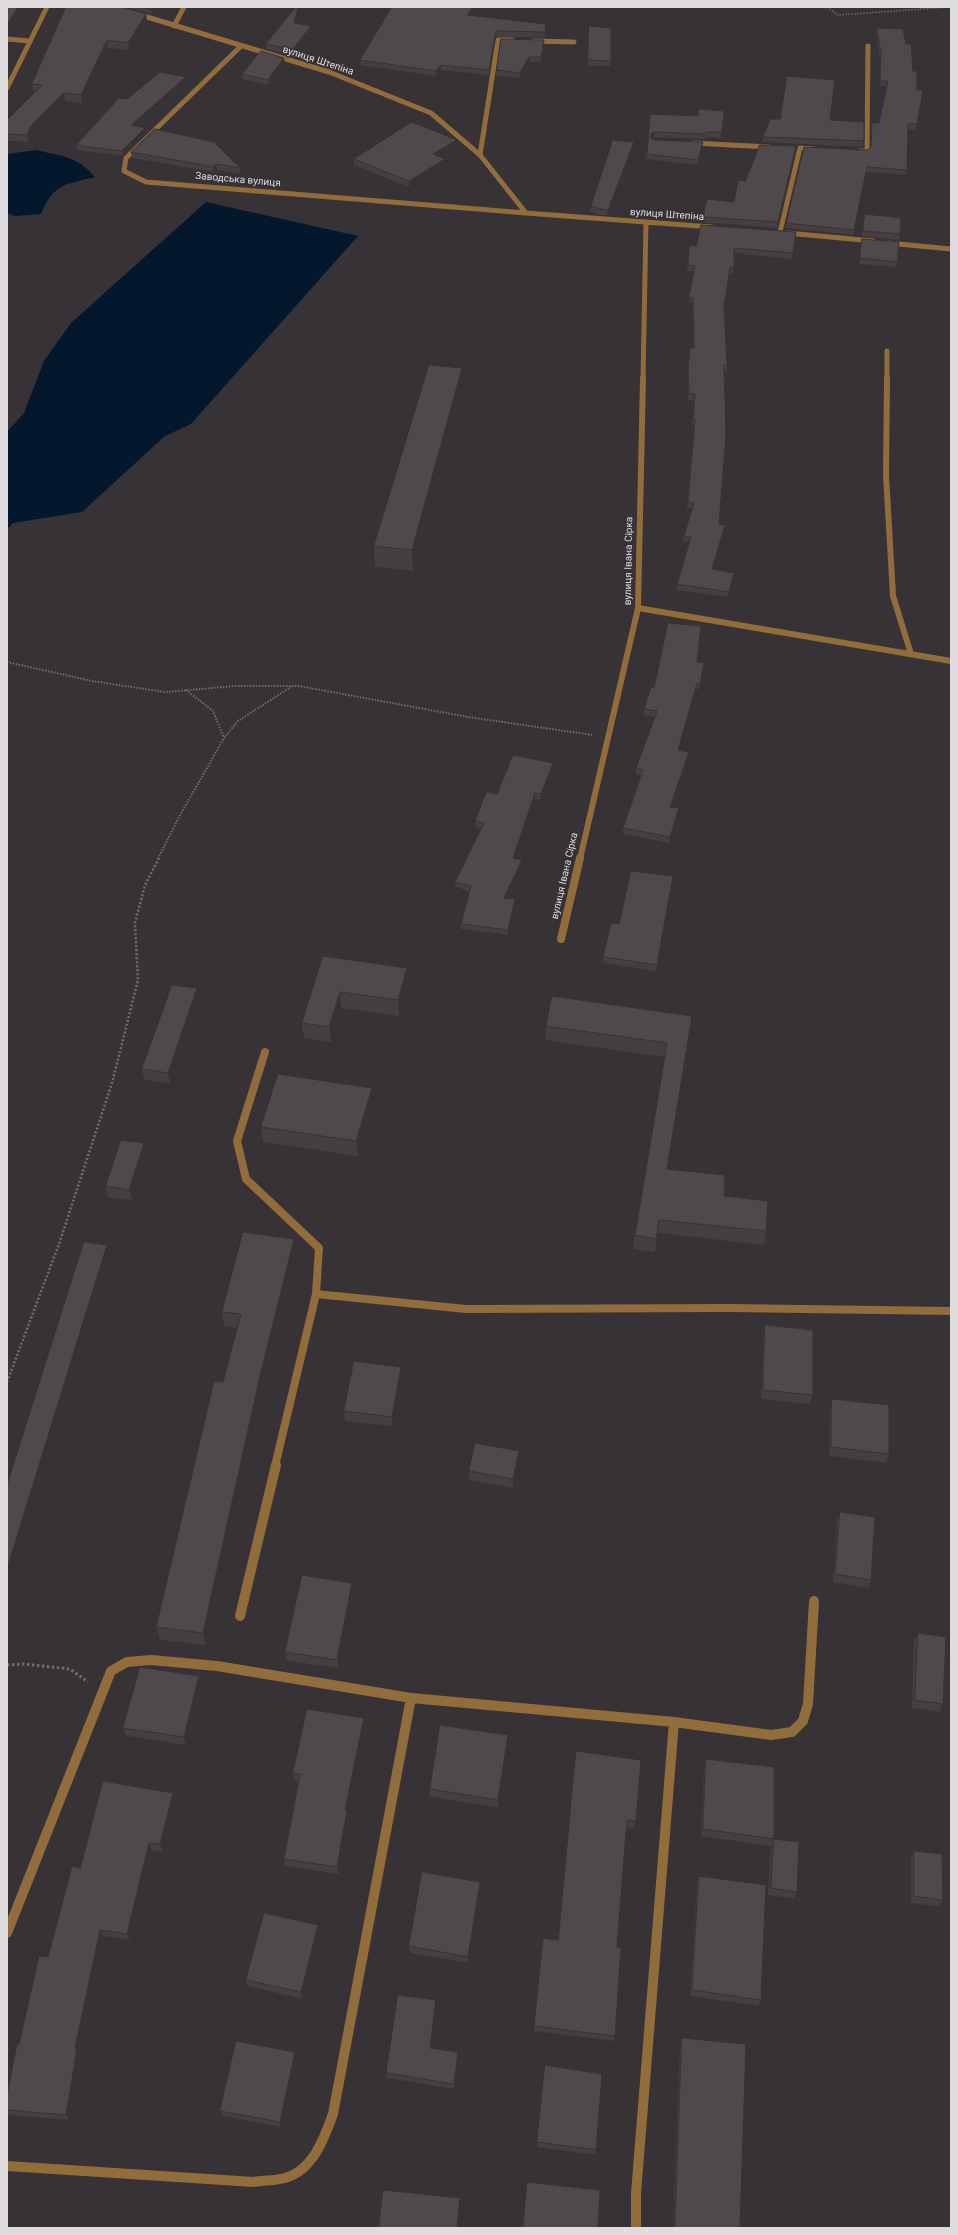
<!DOCTYPE html>
<html>
<head>
<meta charset="utf-8">
<style>
	body { margin:0 }
	#map { position:relative; width:958px; height:2235px; overflow:hidden; background:#363236; font-family:Roboto,sans-serif }
	canvas { display:block }
	.frame { position:absolute; inset:0; border:8px solid #dedcdf; pointer-events:none }
</style>
</head>
<body>
<div id="map">
<canvas width="958" height="2235"></canvas>
<div class="frame"></div>
</div>
<script>
const g = document.querySelector('canvas').getContext('2d');
g.lineJoin = 'round';
function paint(path, color) { g.fillStyle = color; g.fill(path, 'evenodd'); }
function trace(path, color, width, dash) { g.strokeStyle = color; g.lineWidth = width; g.lineCap = dash ? 'butt' : 'round'; g.setLineDash(dash || []); g.stroke(path); }
function write(font, color, halo, rows, align = 'center') {
  g.font = font + ' Roboto,sans-serif'; g.lineWidth = 3; g.setLineDash([]); g.textBaseline = 'middle'; g.strokeStyle = halo; g.fillStyle = color; for (const [text, x, y, turn = 0] of rows) {
    g.save(); g.translate(x, y); g.rotate((+turn || 0) * Math.PI / 180); g.textAlign = isNaN(turn) ? turn : align; if (halo) g.strokeText(text, 0, 0); g.fillText(text, 0, 0); g.restore();
  }
}
paint(new Path2D(`
	M37,150c25,7 39,5 58,27 -29,7 -42,7 -54,37l-26,2 -8,-3v-59z
	M206,202l152,34 -167,188 -26,12 -83,76 -69,11 -6,6v-97l17,-19 20,-52 27,-38z`), '#03182d');
trace(new Path2D(`
	M827,7l11,8 113,-8`), '#706d71', 1.5, [1.5, 1.5]);
trace(new Path2D(`
	M7,662l85,19 73,11 71,-6h63l169,31 125,18
	M186,690l27,21 11,27
	M158,859l21,-42 45,-79 14,-17 53,-34`), '#706d71', 2, [1.5, 1.5]);
trace(new Path2D(`
	M7,1382l52,-138 53,-161 26,-103 -3,-57 10,-38 14,-27`), '#706d71', 2.5, [2, 2]);
trace(new Path2D(`
	M7,1665l17,-1 46,5 18,13`), '#706d71', 3, [2.5, 2.5]);
trace(new Path2D(`
	M265,1052l-28,89 9,38 73,69 -3,46
	M275,1466l41,-172 150,15 264,-1 221,3`), '#926c3a', 8);
trace(new Path2D(`
	M240,1616l36,-151
	M7,1933l104,-262 16,-9 24,-2 66,6 194,32 263,24 97,13 21,-3 11,-11 5,-17 6,-103
	M7,2166l247,16c10,-2 21,-1 31,-4 28,-8 39,-39 48,-64l78,-416
	M636,2228v-35l38,-471`), '#926c3a', 10);
trace(new Path2D(`
	M137,14l192,58 102,41 49,42 46,58 185,14
	M174,26l10,-19
	M7,39l22,2
	M534,41l40,1
	M241,46l-115,112 -2,13 22,11 380,31
	M7,88l40,-81
	M693,143l76,4
	M859,151h8l1,-105
	M480,155l18,-115h14
	M780,232l20,-84 13,1
	M787,233l86,8
	M888,243l63,6
	M643,379l3,-157
	M887,379v-28`), '#926c3a', 5);
trace(new Path2D(`
	M887,378l-1,97 7,121 18,58
	M638,608l313,53
	M580,859l58,-251 5,-230`), '#926c3a', 6);
trace(new Path2D(`
	M561,939l19,-81`), '#926c3a', 8);
paint(new Path2D(`
	M7,7h17l-4,3 -11,18h-2z
	M66,7l81,14 -18,29 -21,-2 -26,55 -17,-2 -32,33 -5,8 -21,-1v-21l29,-29h-3l-1,-7z
	M127,7h29l-4,7z
	M296,7h4l-5,16 17,8 -20,24 -25,-6 -1,-5z
	M473,12l-2,4 75,8 -1,13h-49l-7,38 -48,-5 -5,6 -75,-11 -1,-5z
	M589,26l22,2 -1,38h-22z
	M877,28l29,16 7,27 4,19h6l-7,40 -8,-1 -1,41 -1,5 -40,-3 -13,63 -68,-7 1,-5 82,-73 3,-2v-20l1,-5h7l8,-37h-7v-28l-4,-25z
	M544,40l-3,22h-12l-9,16 -24,-2 1,-6z
	M285,63l-16,22 -26,-6 -1,-5z
	M186,77v5l-50,44 10,7 -23,23 -46,-6 -1,-5 51,-46z
	M724,111l-3,27 -16,-1v2l-51,-2 -2,1 2,2 49,2 -1,5 -5,18 -51,-6 4,-45 48,2z
	M155,129l85,39v6l-23,-4 -3,2 -82,-14 -1,-6z
	M763,137l101,4 -1,6 -101,-5z
	M457,140v6l-18,11 6,2v6l-36,22 -55,-22v-6z
	M796,146l-1,6 -18,76 -75,-6 1,-5 31,-15 11,-21z
	M633,148l-26,67h-7l-10,-4 1,-5z
	M864,220l36,14 -1,6 -37,-4z
	M796,232l-4,27 -58,-6 -1,20h-3l-6,35 3,57v6h-3l-5,153 6,1 -1,6 -11,39 20,8 -5,19 -52,-7 1,-6 12,-42h-6l1,-6 8,-28h-5l7,-84h-2l2,-24h-6v-26l2,-26h4l-2,-45h-3l5,-32h-7l2,-25h7z
	M861,244l36,18 -1,5 -37,-3z
	M462,368v20l-49,183 -38,-4 -1,-21z
	M697,662l7,1 -1,5 -4,21h-3l-17,61 10,2v5l-17,50 6,7 -9,29 -46,-9v-6l18,-53 -5,-1v-6l19,-51 -11,-2v-6l10,-22z
	M553,763v6l-13,31 -5,-1 -21,60 8,1v6l-15,32 8,1v5l-7,31 -47,-6v-5l8,-33 -14,-4v-5l26,-54 -6,-1v-6l22,-27z
	M673,876l-17,95 -53,-8v-6l16,-33z
	M323,956l84,12 1,16 -9,32 -58,-8 -10,34 -27,-4 -2,-15z
	M199,999l-29,84 -26,-3 -2,-11z
	M692,1016l-24,153 56,27 42,35 -2,14 -106,-12 -3,19 -22,-3 2,-14 30,-178 -120,-17 1,-14z
	M373,1104l-15,52 -95,-14 -2,-15z
	M144,1143l2,11 -14,46 -24,-3 -2,-11z
	M296,1254l-34,137 -56,254 -46,-5 -4,-13 67,-245 14,-54 -13,-2 -2,-14z
	M765,1325l48,70 -3,9 -49,-5 2,-64z
	M401,1377l-9,49 -47,-5 -1,-10z
	M832,1399l57,55 -3,9 -57,-7 1,-48z
	M519,1451v9l-6,28 -44,-8v-9z
	M840,1512l31,68 -3,8 -35,-6 4,-61z
	M353,1591l-15,77 -51,-7 -2,-9z
	M918,1633l25,71 -3,8 -28,-4 2,-67z
	M199,1676l2,8 -15,61 -60,-9 -3,-8z
	M365,1726l-18,85 1,7 -9,56 -54,-8 -1,-7 14,-78 -4,-1 -1,-7z
	M507,1743l-9,64 -68,-10v-8z
	M576,1751l60,70 -2,7 -8,-1 -9,120 -2,89 -1,5 -80,-10 9,-93 15,2z
	M706,1759l68,80 23,53 -3,7 -26,-4 3,-49 -70,-10 3,-69z
	M176,1800l-13,52 -11,-2 -22,90 -27,-4 -24,115 2,3 -12,66 -60,-5 -2,-2v-18l12,-51 29,-87 32,-89z
	M914,1851l29,49 -4,7 -28,-4v-45z
	M699,1876l62,124 -3,6 -68,-10 7,-113z
	M480,1882v6l-12,75 -58,-10 -1,-7z
	M318,1925l1,6 -16,68 -55,-13 -2,-6z
	M437,2006l-6,42 27,4 1,6 -5,31 -67,-11 -1,-5z
	M682,2038l58,190h-67l7,-185z
	M295,2052l2,5 -16,70 -58,-11 -3,-5z
	M545,2065l51,85 -1,5 -58,-8z`), '#443f40');
paint(new Path2D(`
	M18,7h6l-4,3 -11,18 -1,-5z
	M152,7h4l-4,7 -1,-5z
	M298,7h2l-6,21v-5z
	M473,7v5l-6,9v-6z
	M146,14l1,7 -18,29 -1,-7z
	M311,26l1,5 -20,24v-5z
	M496,31v6l-7,38v-5z
	M107,40l1,8 -26,55 -1,-8z
	M529,57v5l-9,16v-5z
	M284,58l1,5 -16,22 -1,-5z
	M441,65v5l-5,6v-5z
	M186,77v5l-55,48v-5z
	M64,93l1,8 -32,33 -5,8 -1,-7 4,-9z
	M145,128l1,5 -23,23 -1,-5z
	M655,132l-1,5 -4,2 1,-5z
	M457,140v6l-24,15v-7z
	M634,142l-1,6 -26,67 1,-5z
	M796,146l-1,6 -18,76 1,-6z
	M445,159v6l-36,22v-6z
	M216,164l1,6 -3,2v-5z
	M462,368v20l-49,183 -1,-21z
	M725,525l-1,6 -12,44v-6z
	M697,683l-1,6 -18,66v-5z
	M689,752v5l-19,55v-5z
	M553,763v6l-13,31 1,-6z
	M535,793v6l-22,65v-6z
	M679,808l-1,6 -9,29 1,-6z
	M522,860v6l-18,37v-5z
	M515,899v5l-7,31v-5z
	M407,968l1,16 -9,32 -1,-16z
	M197,988l2,11 -29,84 -2,-10z
	M340,992l1,16 -10,34 -2,-15z
	M692,1016l-2,14 -24,153 1,-14z
	M372,1088l1,16 -15,52 -2,-15z
	M144,1143l2,11 -14,46 -3,-10z
	M294,1239l2,15 -34,137 -56,254 -3,-12 57,-257z
	M107,1245l4,15 -104,340v-31z
	M401,1367v10l-9,49v-9z
	M519,1451v9l-6,28v-9z
	M352,1583l1,8 -15,77 -1,-8z
	M199,1676l2,8 -15,61 -2,-8z
	M364,1718l1,8 -18,85 1,7 -9,56 -2,-7 8,-57z
	M508,1735l-1,8 -9,64v-7z
	M173,1793l3,7 -13,52 -3,-8z
	M149,1843l3,7 -22,90 -3,-6z
	M480,1882v6l-12,75v-6z
	M318,1925l1,6 -16,68 -2,-7z
	M100,1930l3,6 -24,115 2,3 -12,66 -3,-5 9,-67z
	M436,2000l1,6 -7,48v-6z
	M295,2052l2,5 -16,70 -1,-5z
	M458,2052l1,6 -5,31v-5z
	M460,2198v4l-2,26h-1z`), '#373334');
const building = new Path2D(`
	M7,7h11l-10,16h-1z
	M66,7h56l24,7 -18,29 -21,-3 -26,55 -17,-2 -33,33 -4,9 -20,-1v-14l35,-35 -10,-1z
	M143,7h9l-1,2z
	M296,7h2l-4,16 17,3 -19,24 -26,-6z
	M392,7h81l-6,8 79,9 -1,8 -49,-1 -7,39 -48,-5 -5,6 -76,-11z
	M589,26l22,2v33l-23,-1z
	M877,28l26,1 3,15h5l2,27h4v19h6l-6,34h-9l-1,46 -40,-3 -13,63 -68,-7 18,-76 64,3 3,-3 1,-24h7l9,-42h-8l1,-28z
	M501,39l43,1 -3,17h-12l-9,16 -23,-3z
	M261,51l23,7 -16,22 -26,-6z
	M160,72l26,5 -55,48 14,3 -23,23 -46,-6 43,-47 8,1z
	M787,76l48,4 -5,40 34,2v19l-101,-4 7,-18h10z
	M699,109l25,2 -2,21h-16l-1,2 -50,-2 -4,2v4l3,2 49,2 -5,18 -51,-6 3,-40 48,2z
	M412,122l45,18 -24,14 12,5 -36,22 -55,-22z
	M155,129l59,13 26,26 -24,-4 -2,3 -83,-15z
	M613,140l21,2 -26,68 -8,-1 -9,-3z
	M760,145l36,1 -18,76 -75,-5 4,-18 27,3 4,-22 7,1z
	M865,214l36,4 -1,16 -37,-3z
	M701,225l95,7 -3,21 -59,-5v20l-4,-1 -6,40 3,58h-3l2,69 -7,90 6,1 -13,44 22,4 -5,19 -52,-8 14,-47 -7,-1 10,-33 -6,-1 7,-83 -2,-1 2,-24h-6l-1,-25 2,-21h4l-1,-50 -4,-1 6,-31 -7,-1 1,-19h7z
	M862,239l37,3 -2,20 -37,-4z
	M429,365l33,3 -50,182 -38,-4z
	M668,623l33,3 -4,36 7,1 -4,21 -3,-1 -19,67 11,2 -19,55 9,1 -9,29 -47,-9 20,-58 -7,-2 21,-57 -13,-2 7,-22h3z
	M513,755l40,8 -12,31 -6,-1 -22,65 9,2 -18,38 11,1 -7,31 -47,-6 10,-38 -16,-4 29,-59 -9,-2 11,-29 11,2z
	M631,871l42,5 -16,89 -54,-8 8,-34 8,1z
	M323,956l84,12 -9,32 -58,-8 -11,35 -27,-4z
	M172,985l25,3 -29,85 -26,-4z
	M552,996l140,20 -25,153 58,6 -1,21 44,5 -2,30 -107,-11 -3,19 -21,-4 32,-192 -121,-17z
	M278,1074l94,14 -16,53 -95,-14z
	M121,1140l23,3 -15,47 -23,-4z
	M243,1232l51,7 -34,137 -57,257 -47,-6 58,-246 9,1 18,-68 -19,-2z
	M84,1242l23,3 -100,324v-84z
	M765,1325l48,5v65l-50,-5z
	M354,1361l47,6 -9,50 -48,-6z
	M832,1399l57,6v49l-58,-7z
	M475,1443l44,8 -6,28 -44,-8z
	M840,1512l35,5 -4,63 -36,-6z
	M302,1575l50,8 -15,77 -52,-8z
	M918,1633l28,4 -3,67 -28,-4z
	M140,1667l59,9 -15,61 -61,-9z
	M307,1709l57,9 -19,92h2l-10,57 -53,-8 16,-85 -7,-1z
	M440,1725l68,10 -10,65 -68,-11z
	M576,1751l65,9 -5,61 -9,-1 -10,127h4l-6,89 -81,-10 9,-88 15,2z
	M706,1759l68,8v72l-71,-10z
	M103,1781l70,12 -13,51 -11,-1 -22,91 -27,-4 -25,118 2,1 -11,66 -59,-5v-15l10,-51h2l20,-88 9,1 24,-91 8,2z
	M774,1839l25,3 -2,50 -26,-4z
	M914,1851l28,3 1,46 -29,-4z
	M422,1872l58,10 -12,75 -59,-11z
	M699,1876l67,9 -5,115 -69,-10z
	M264,1913l54,12 -17,67 -55,-12z
	M398,1995l38,5 -6,48 28,4 -4,32 -68,-11z
	M682,2038l64,6 -6,184h-65z
	M236,2041l59,11 -15,70 -60,-11z
	M545,2065l57,9 -6,76 -59,-8z
	M527,2182l73,8 -2,38h-75z
	M383,2190l77,8 -3,30h-78z`);
paint(building, '#4f494b');
trace(building, '#373334', 1);
write('10px', '#dedcdf', '#363236', [
	["вулиця Штепіна",318,61,18],
	["Заводська вулиця",238,180,5],
	["вулиця Штепіна",667,215,4],
	["вулиця Івана Сірка",629,561,-89],
	["вулиця Івана Сірка",565,876,-77]
]);
</script>
</body>
</html>
